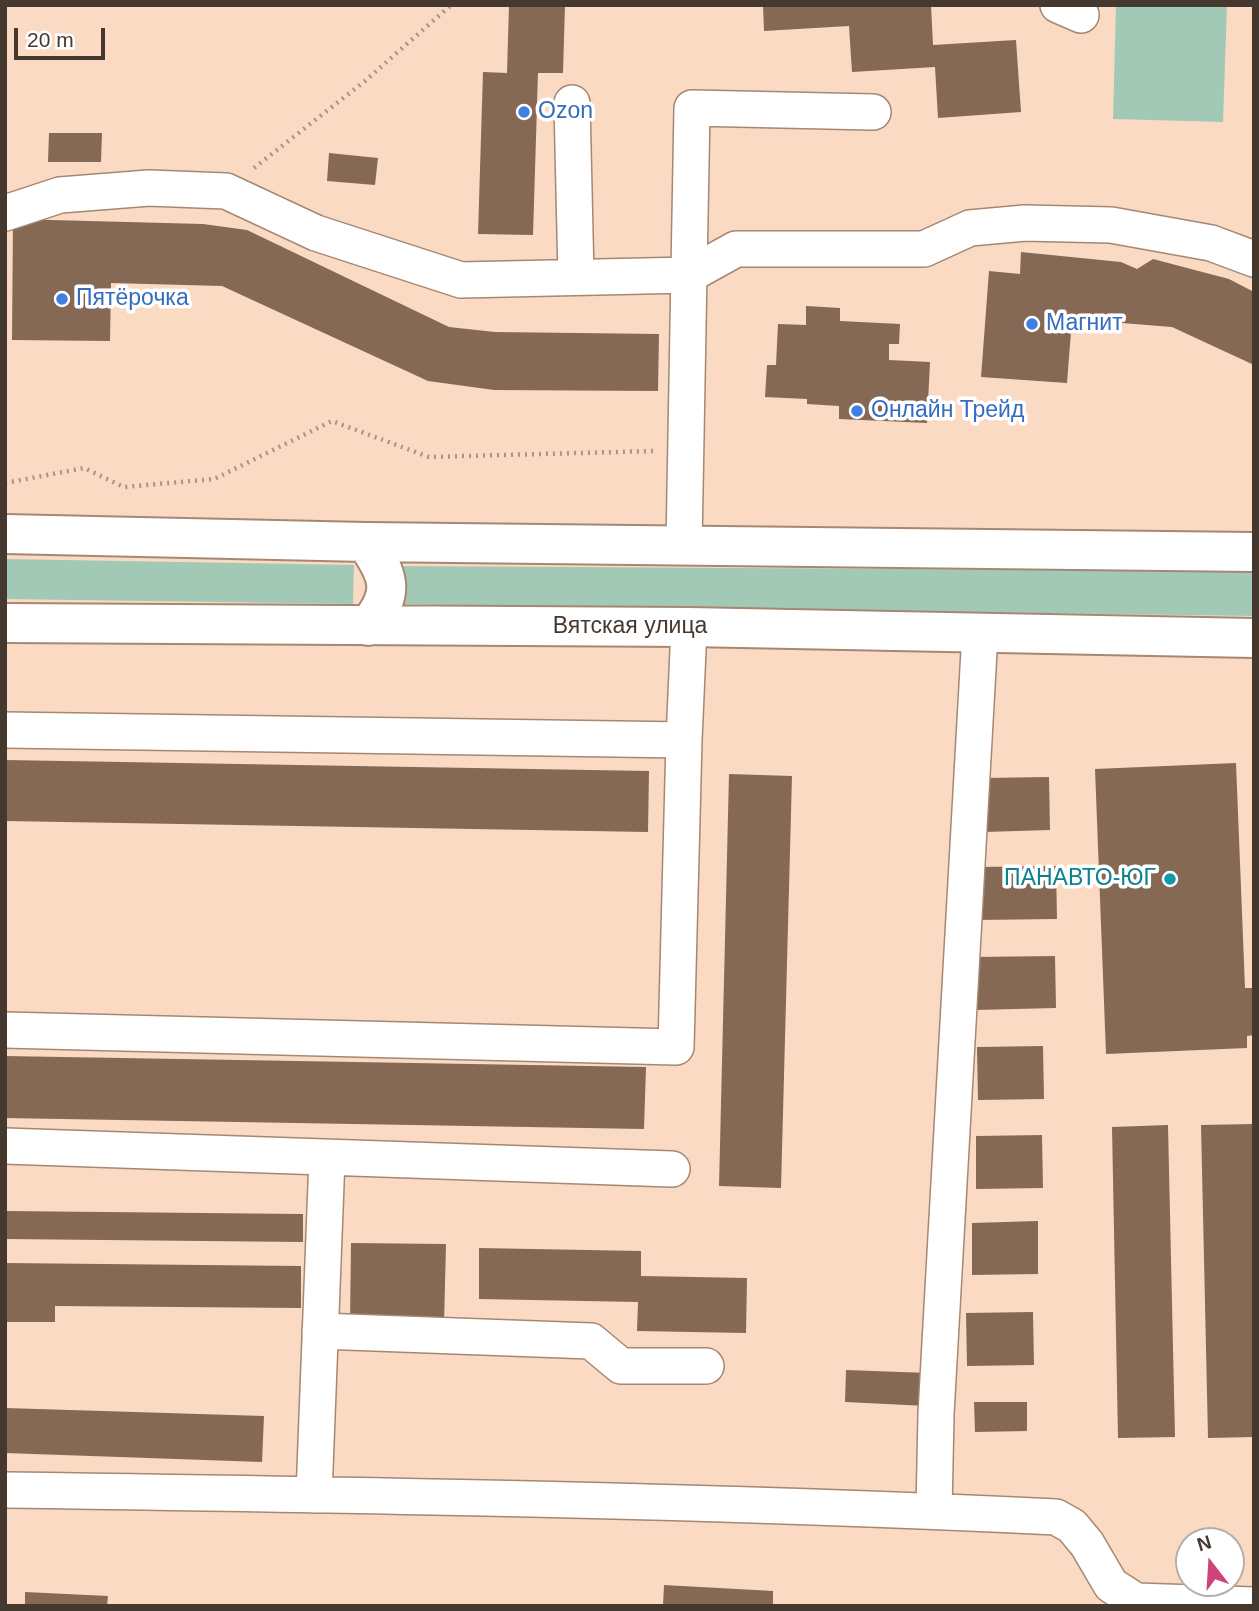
<!DOCTYPE html>
<html>
<head>
<meta charset="utf-8">
<style>
	body { margin:0 }
	#map { position:relative; width:1259px; height:1611px; overflow:hidden; background:#fadac3; font-family:Arial,sans-serif }
	canvas { display:block }
	.frame { position:absolute; inset:0; border:7px solid #45382f; pointer-events:none }
	.north { position:absolute; left:1175px; top:1527px; width:70px; height:70px; box-sizing:border-box; background:#fff; border:2px solid #b5afac; border-radius:50%; rotate:343deg; font-size:19px; font-weight:700; line-height:28px; text-align:center; color:#45382f }
	.north::after { content:''; display:block; margin:auto; width:24px; height:32px; background:#ce4379; clip-path:polygon(50% 0,100% 100%,50% 72%,0 100%) }
	.scale { position:absolute; left:14px; top:28px; width:91px; height:32px; box-sizing:border-box; border:4px solid #45382f; border-top:0; padding-left:9px; font-size:21px; line-height:24px; white-space:nowrap; color:#45382f; -webkit-text-stroke:5px #fff; paint-order:stroke }
</style>
</head>
<body>
<div id="map">
<canvas width="1259" height="1611"></canvas>
<div class="frame"></div>
<div class="north">N</div>
<div class="scale">20 m</div>
</div>
<script>
const g = document.querySelector('canvas').getContext('2d');
g.lineJoin = 'round';
function paint(path, color) { g.fillStyle = color; g.fill(path, 'evenodd'); }
function trace(path, color, width, dash) { g.strokeStyle = color; g.lineWidth = width; g.lineCap = dash ? 'butt' : 'round'; g.setLineDash(dash || []); g.stroke(path); }
function write(font, color, halo, rows, align = 'center') {
  g.font = font + ' Arial,sans-serif'; g.lineWidth = 7; g.setLineDash([]); g.textBaseline = 'middle'; g.strokeStyle = halo; g.fillStyle = color; for (const [text, x, y, turn = 0] of rows) {
    g.save(); g.translate(x, y); g.rotate((+turn || 0) * Math.PI / 180); g.textAlign = isNaN(turn) ? turn : align; if (halo) g.strokeText(text, 0, 0); g.fillText(text, 0, 0); g.restore();
  }
}
paint(new Path2D(`
	M1116,5h111l-4,117 -110,-3z
	M5,559l349,6 -1,39 -348,-5z
	M394,566l860,5v45l-859,-12z`), '#a2c9b6');
paint(new Path2D(`
	M509,5h56l-2,68h-25l-5,162 -55,-1 5,-162 24,1z
	M763,5h168l2,40 83,-5 5,72 -83,6 -3,-51 -83,5 -3,-46 -85,5z
	M49,133h53l-1,29h-53z
	M329,153l49,5 -3,27 -48,-4z
	M13,219l190,5 44,6 202,97 46,5 164,2 -1,57 -164,-1 -66,-9 -206,-95 -111,-3 -1,58 -98,-1z
	M1021,252l100,10 16,7 16,-10 76,20 25,13v73l-82,-38 -100,-8 -5,64 -86,-6 8,-106 31,3z
	M806,306l34,2v13l60,3 -1,20h-10v16l41,2 -3,61 -88,-4v-13l-32,-2v-5l-42,-2 2,-32h9l2,-41 28,1z
	M5,760l644,11 -1,61 -643,-11z
	M1236,763l9,225h9v47l-7,1v12l-141,6 -11,-285z
	M729,774l63,2 -11,412 -62,-2z
	M1049,777l1,53 -66,2 -1,-54z
	M1056,866l1,53 -80,1 -1,-53z
	M1055,956l1,52 -81,2 -1,-53z
	M1043,1046l1,53 -66,1 -1,-53z
	M5,1056l641,11 -2,62 -639,-11z
	M1254,1124v313l-46,1 -7,-313z
	M1168,1125l7,312 -57,1 -6,-311z
	M1042,1135l1,53 -67,1v-53z
	M5,1211l298,3v28l-298,-3z
	M1038,1221v53l-66,1v-52z
	M351,1243l95,1 -2,80 -94,-1z
	M479,1248l162,3v25l106,2 -1,55 -109,-2 1,-29 -159,-3z
	M5,1263l296,3v42l-246,-2v16h-50z
	M1033,1312l1,53 -67,1 -1,-53z
	M846,1370l82,3 -1,33 -82,-4z
	M974,1402h53v29l-52,1z
	M5,1408l259,8 -2,46 -257,-9z
	M664,1585l109,6v15h-110z
	M25,1592l83,4 -1,10h-82z`), '#856955');
const minor = new Path2D(`
	M1058,5l23,10
	M572,103l4,174
	M5,213l55,-18 89,-7 77,3 90,42 145,47 228,-5 47,-26h188l46,-21 55,-5 86,2 100,18 43,16
	M684,545l8,-437 181,4
	M5,730l679,10
	M5,1030l671,17 8,-307 5,-113
	M5,1146l667,23
	M320,1331l271,10 30,25h85
	M5,1490c350,5 701,10 1051,27l16,9 15,18 24,41 25,16 118,4
	M314,1495l13,-337
	M934,1511l2,-97 44,-781`);
const major = new Path2D(`
	M5,534l361,8 888,10
	M366,542c23,34 30,50 2,84
	M5,623l684,4 565,11`);
trace(minor, '#a58772', 38);
trace(major, '#a58772', 42);
trace(new Path2D(`
	M254,168l111,-87 86,-76
	M5,483l79,-15 40,19 90,-8 118,-58 97,36 224,-6`), '#ab9382', 4.5, [2, 5]);
trace(minor, '#fff', 35);
trace(major, '#fff', 38);
for (const [x, y, r, color] of [
	[524,112,7,"#3f7fe0"],
	[62,299,7,"#3f7fe0"],
	[1032,324,7,"#3f7fe0"],
	[857,411,7,"#3f7fe0"],
	[1170,879,7,"#0f9aa8"]
]) { const dot = new Path2D(); dot.arc(x, y, r, 0, 2 * Math.PI); g.fillStyle = color; g.fill(dot); trace(dot, '#fff', 2.5); }
write('23px', '#366cbe', '#fff', [
	["Ozon",538,112],
	["Пятёрочка",76,299],
	["Магнит",1046,324],
	["Онлайн Трейд",871,411]
], 'left');
write('23px', '#45382f', '#fff', [
	["Вятская улица",630,627]
]);
write('23px', '#0d838f', '#fff', [
	["ПАНАВТО-ЮГ",1156,879]
], 'right');
</script>
</body>
</html>
